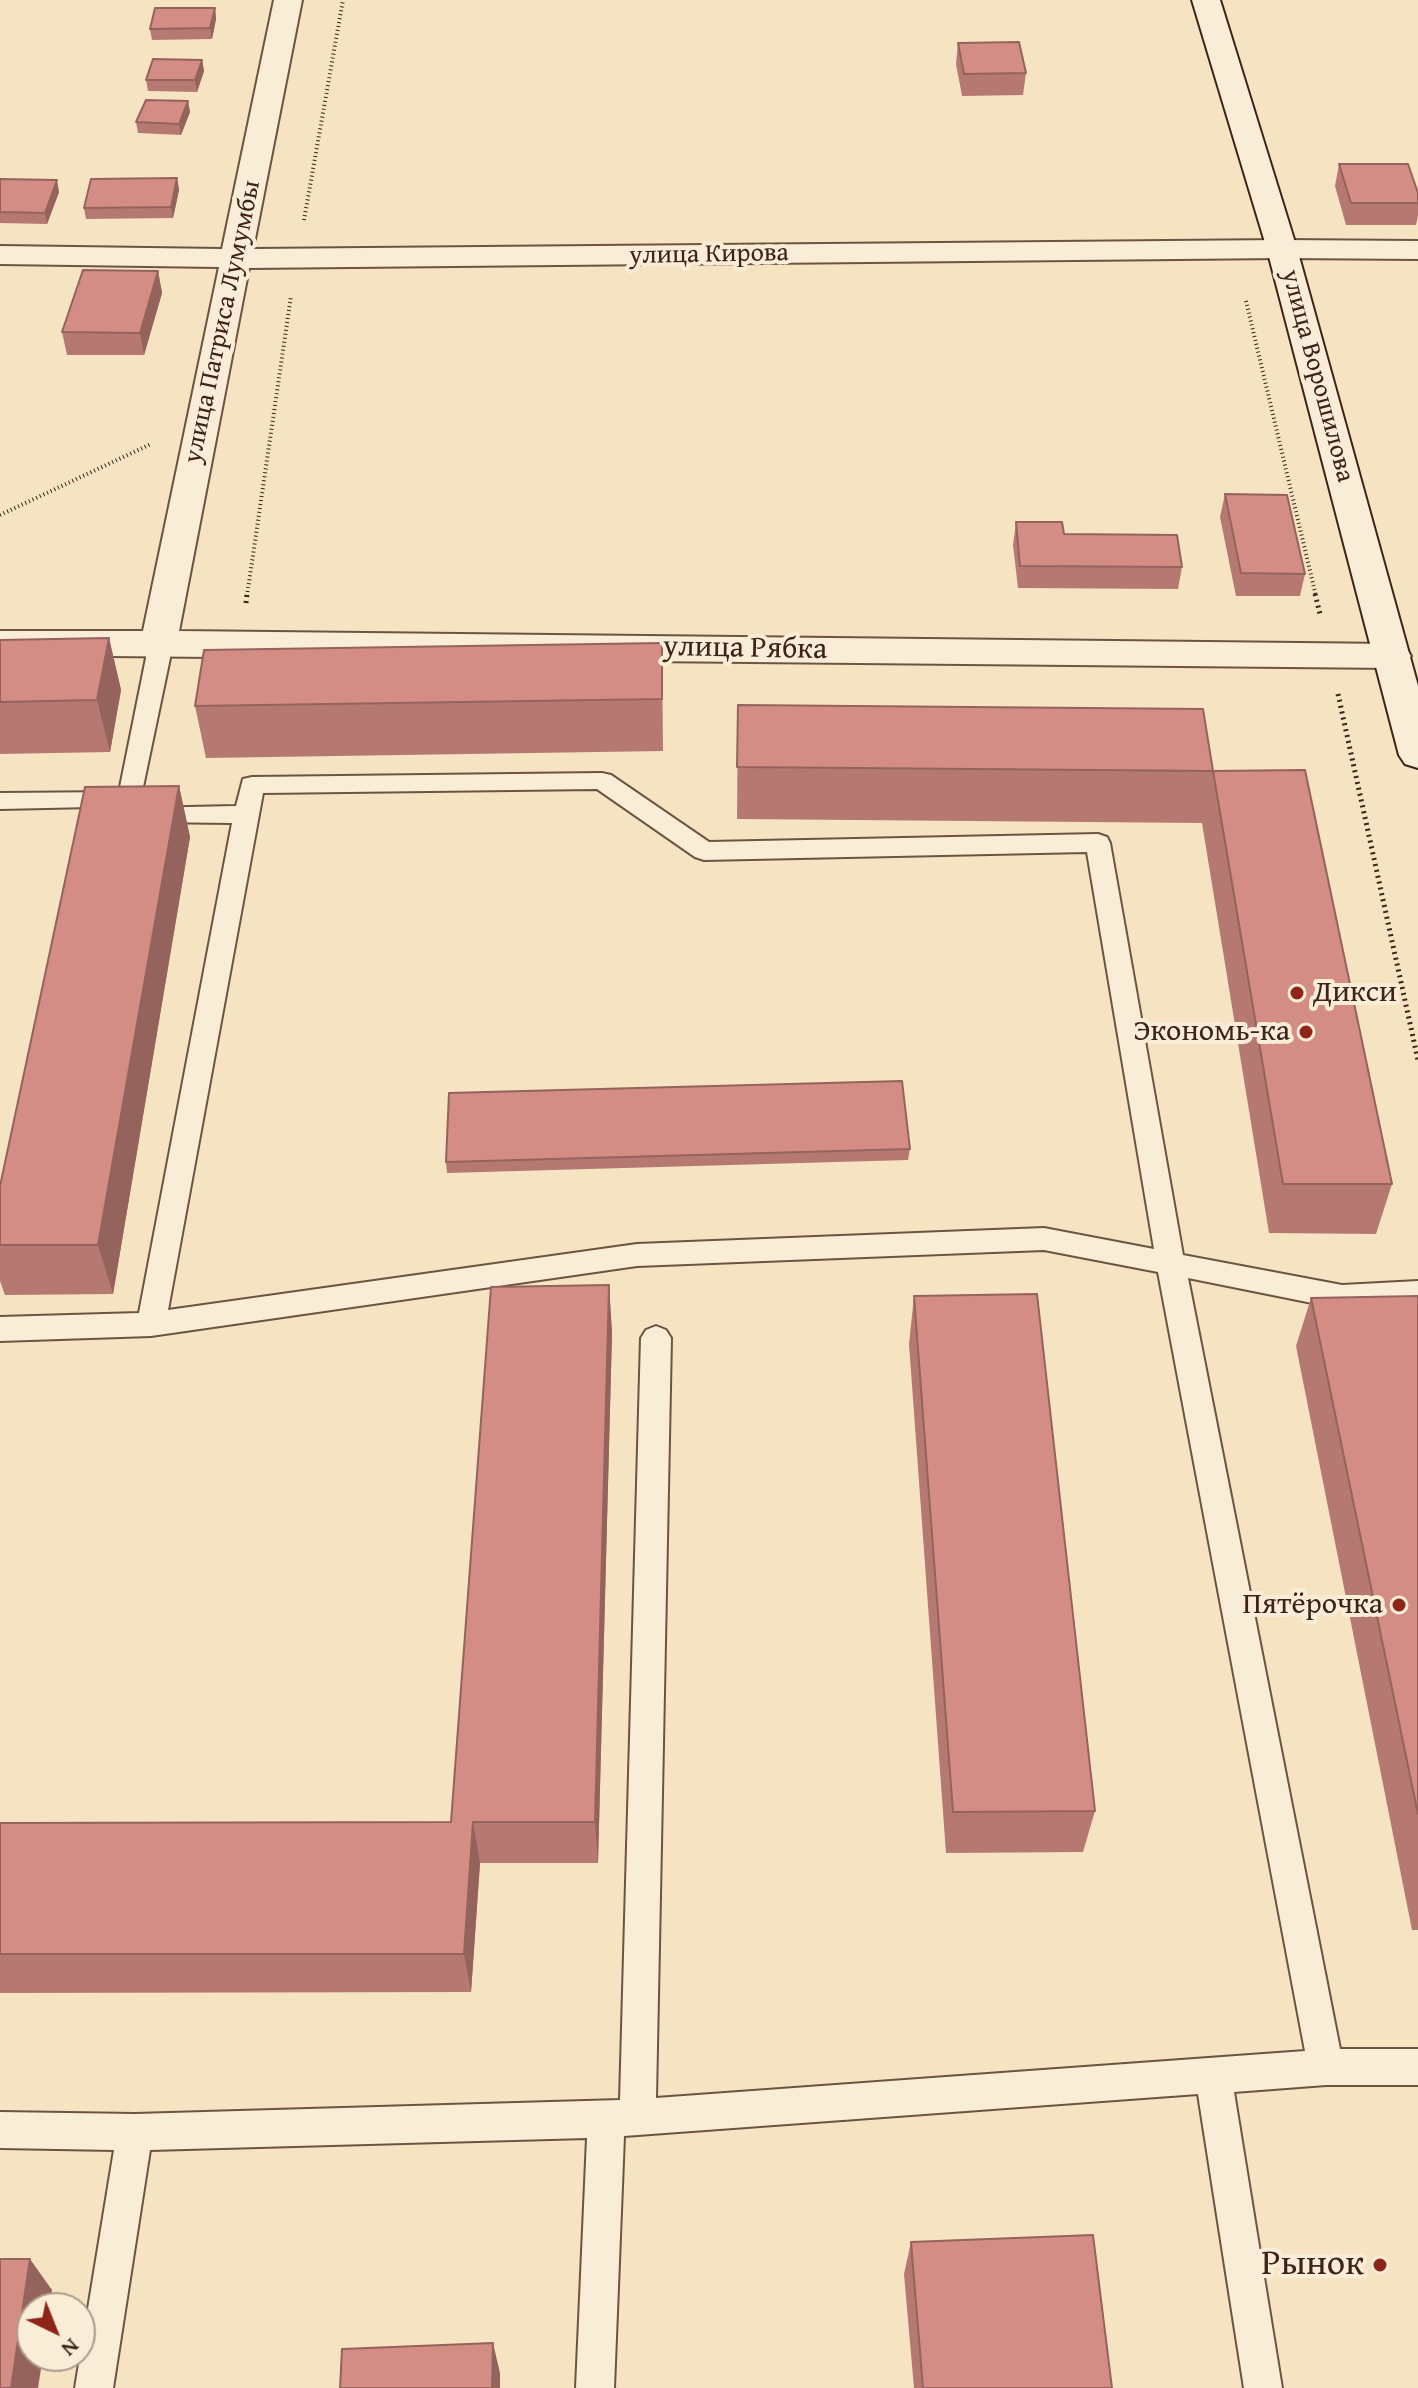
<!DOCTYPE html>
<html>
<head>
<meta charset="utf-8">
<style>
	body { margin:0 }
	#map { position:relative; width:1418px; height:2388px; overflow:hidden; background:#f6e3c2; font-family:"Gentium Book Plus",serif }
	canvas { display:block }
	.north { position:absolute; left:16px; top:2292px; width:80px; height:80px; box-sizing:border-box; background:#f9edd7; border:2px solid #af9c8b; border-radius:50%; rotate:137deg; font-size:22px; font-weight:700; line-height:32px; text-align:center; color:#3f2318 }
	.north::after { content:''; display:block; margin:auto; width:28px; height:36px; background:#8f2418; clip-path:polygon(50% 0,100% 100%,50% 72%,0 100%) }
</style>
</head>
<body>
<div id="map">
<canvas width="1418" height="2388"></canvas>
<div class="north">N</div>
</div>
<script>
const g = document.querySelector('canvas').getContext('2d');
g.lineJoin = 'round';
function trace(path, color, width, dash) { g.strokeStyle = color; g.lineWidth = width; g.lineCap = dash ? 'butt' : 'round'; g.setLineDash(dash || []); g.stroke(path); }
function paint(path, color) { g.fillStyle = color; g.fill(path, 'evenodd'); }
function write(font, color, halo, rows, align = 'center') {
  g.font = font + ' "Gentium Book Plus",serif'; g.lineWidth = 8; g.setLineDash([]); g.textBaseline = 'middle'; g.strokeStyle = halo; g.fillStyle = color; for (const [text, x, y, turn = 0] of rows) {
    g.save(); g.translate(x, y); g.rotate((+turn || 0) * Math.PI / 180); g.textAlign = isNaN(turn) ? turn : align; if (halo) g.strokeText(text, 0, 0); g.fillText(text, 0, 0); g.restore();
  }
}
const service = new Path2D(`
	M158,637l8,2 4,5v14l-31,148 -139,3v-16l119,-1 27,-134v-14l4,-5z
	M602,773l9,2 98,67 389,-8 9,3 3,6 73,412 159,30 76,-4v24l-76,4 -154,-31 152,771h78v36h-92l-92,7 48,296h-38l-46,-294 -574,42 -10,252h-38l11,-250 -437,12 -37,238h-38l39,-238 -114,-2v-36l135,2 485,-14 21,-762 5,-8 10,-4 10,4 5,8 -15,760 649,-47 -147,-779 -114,-22 -407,16 -486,70 -151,5v-24l139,-4 93,-490 -84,-1 -9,-2 -3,-6 3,-6 97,-2 7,-27 9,-2zM597,789l98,68 9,3 383,-8 67,397 -110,-21 -407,16 -469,66 95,-517z`);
const minor = new Path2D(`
	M1282,240l136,1v18l-136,-1 -11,-2 -4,-7 4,-7z`);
const tertiary = new Path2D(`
	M274,0h28l-49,249 1029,-9 11,2 4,7 -4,7 -11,2 -1033,10 -70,363 1214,13 13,4 5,8 -5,8 -13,4 -1393,-13v-24h143l76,-364 -219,-3v-18l222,3z`);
const secondary = new Path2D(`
	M1192,0h28l77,249 121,437v82l-13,-4 -6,-9 -132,-506z`);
trace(service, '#6d5342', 4);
trace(minor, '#6d5342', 4);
trace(tertiary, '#6d5342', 4);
trace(secondary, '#3f2318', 4);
trace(new Path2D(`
	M304,220l39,-220
	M1246,301l70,295
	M0,515l151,-71
	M247,596l44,-300`), '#3f2318', 4, [1, 3]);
trace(new Path2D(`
	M1315,594l5,20
	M246,603l1,-9
	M1338,694l80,366`), '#3f2318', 5, [2, 4]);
paint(service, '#f9edd7');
paint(minor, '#f9edd7');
paint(tertiary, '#f9edd7');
paint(secondary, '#f9edd7');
paint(new Path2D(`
	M215,8l1,11 -4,20 -60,1 -2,-11z
	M958,43l68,30 -3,22 -61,1 -6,-32z
	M202,60l2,11 -7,21 -49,-1 -2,-11z
	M188,101l2,11 -9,23 -43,-2 -2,-11z
	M1339,164l79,29v23l-2,9h-70l-11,-39z
	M177,178l2,12 -6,28 -87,1 -2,-11z
	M0,179l59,13 -12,32 -47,-1z
	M158,271l4,22 -18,62h-77l-5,-23z
	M1225,494l80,80 -5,22h-64l-16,-79z
	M1016,522l166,45 -4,22 -160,-1 -5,-43z
	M109,638l12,52 -11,62 -110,2v-114z
	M662,643l1,108 -457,7 -11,-52z
	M738,705l475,66 179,413 -16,50 -107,-1 -67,-410 -465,-4z
	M179,786l11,51 -77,457 -108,1 -5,-14v-95z
	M910,1149l-2,11 -461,13 -1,-11z
	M609,1285l3,48 -14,530h-118l-9,129 -471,1v-170l451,-1z
	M914,1296l181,515 -12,41 -137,1 -37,-509z
	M1418,1296v634h-6l-116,-584 15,-48z
	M911,2242l201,146h-198l-10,-114z`), '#b67972');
paint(new Path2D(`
	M215,8l1,11 -4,20 -2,-11z
	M202,60l2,11 -7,21 -2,-12z
	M188,101l2,11 -9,23 -2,-11z
	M177,178l2,12 -6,28 -2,-11z
	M57,180l2,12 -12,32 -2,-11z
	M158,271l4,22 -18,62 -4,-22z
	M109,638l12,52 -11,62 -13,-52z
	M179,786l11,51 -77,457 -15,-49z
	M609,1285l3,48 -14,530 -3,-41z
	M473,1822l7,41 -9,129 -7,-38z
	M30,2259l22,31 -2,18h-18v48h11l-5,32h-27z
	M493,2343l7,30v15h-8z`), '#94635c');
const building = new Path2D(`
	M155,8h60l-5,20 -60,1z
	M1019,42l7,31 -62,1 -6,-31z
	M153,59l49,1 -7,20h-49z
	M146,100l42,1 -9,23 -43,-2z
	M1339,164h69l10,29v10h-67z
	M177,178l-6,29 -87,1 7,-29z
	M0,179l57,1 -12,33 -45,-1z
	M83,270l75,1 -18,62 -78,-1z
	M1225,494l62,1 18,79 -64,-1z
	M1016,522h46l2,12 113,1 5,32 -162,-1z
	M109,638l-12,62 -97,2v-62z
	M662,643v56l-467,7 9,-56z
	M738,705l465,4 10,62 -476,-4z
	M1305,770l87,414h-109l-70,-413z
	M179,786l-81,459h-98v-59l85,-399z
	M902,1081l8,68 -464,13 3,-69z
	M609,1285l-14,537h-122l-9,132h-464v-131l451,-1 40,-535z
	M1037,1294l58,517 -142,1 -39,-516z
	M1418,1296v518l-107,-516z
	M1093,2235l19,153h-189l-12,-146z
	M0,2259h30l-19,129h-11z
	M493,2343l-1,45h-152l2,-39z`);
paint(building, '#d48d84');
trace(building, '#94635c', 2);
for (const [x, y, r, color] of [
	[1297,993,8,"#8f2418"],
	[1306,1032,8,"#8f2418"],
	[1399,1605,8,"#8f2418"],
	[1380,2265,8,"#8f2418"]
]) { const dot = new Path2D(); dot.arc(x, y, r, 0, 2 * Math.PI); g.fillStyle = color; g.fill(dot); trace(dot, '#f9edd7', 3); }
write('26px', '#3f2318', '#f9edd7', [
	["улица Кирова",709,255,-1],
	["улица Патриса Лумумбы",223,322,-78],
	["улица Ворошилова",1317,376,75]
]);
write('30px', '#3f2318', '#f9edd7', [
	["улица Рябка",745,649,1]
]);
write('30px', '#3f2318', '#f9edd7', [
	["Дикси",1313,993,"left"],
	["Экономь-ка",1290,1032],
	["Пятёрочка",1383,1605]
], 'right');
write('36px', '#3f2318', '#f9edd7', [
	["Рынок",1364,2265]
], 'right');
</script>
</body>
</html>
